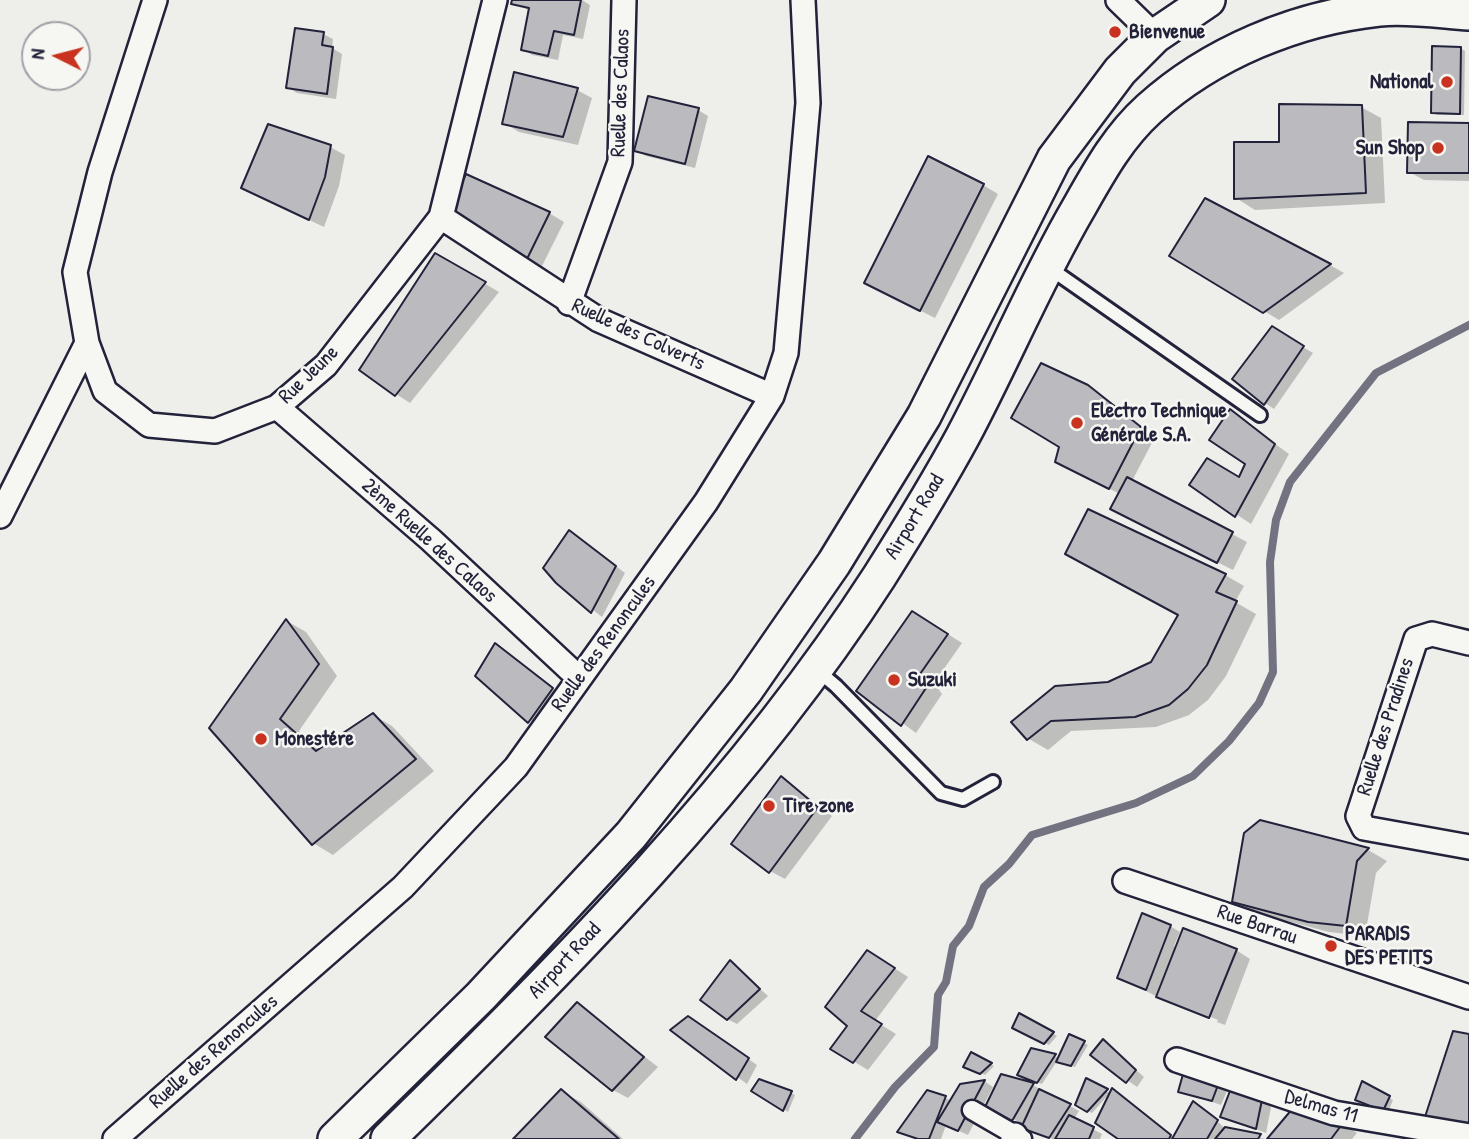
<!DOCTYPE html>
<html>
<head>
<meta charset="utf-8">
<style>
	body { margin:0 }
	#map { position:relative; width:1469px; height:1139px; overflow:hidden; background:#eeeeeb; font-family:"Patrick Hand",sans-serif }
	canvas { display:block }
	.north { position:absolute; left:21px; top:21px; width:70px; height:70px; box-sizing:border-box; background:#f6f6f2; border:2px solid #a1a1a9; border-radius:50%; rotate:276deg; font-size:19px; font-weight:700; line-height:28px; text-align:center; color:#22223b }
	.north::after { content:''; display:block; margin:auto; width:24px; height:32px; background:#c8321e; clip-path:polygon(50% 0,100% 100%,50% 72%,0 100%) }
</style>
</head>
<body>
<div id="map">
<canvas width="1469" height="1139"></canvas>
<div class="north">N</div>
</div>
<script>
const g = document.querySelector('canvas').getContext('2d');
g.lineJoin = 'round';
function paint(path, color) { g.fillStyle = color; g.fill(path, 'evenodd'); }
function trace(path, color, width, dash) { g.strokeStyle = color; g.lineWidth = width; g.lineCap = dash ? 'butt' : 'round'; g.setLineDash(dash || []); g.stroke(path); }
function write(font, color, halo, rows, align = 'center') {
  g.font = font + ' "Patrick Hand",sans-serif'; g.lineWidth = 5; g.setLineDash([]); g.textBaseline = 'middle'; g.strokeStyle = halo; g.fillStyle = color; for (const [text, x, y, turn = 0] of rows) {
    g.save(); g.translate(x, y); g.rotate((+turn || 0) * Math.PI / 180); g.textAlign = isNaN(turn) ? turn : align; if (halo) g.strokeText(text, 0, 0); g.fillText(text, 0, 0); g.restore();
  }
}
paint(new Path2D(`
	M514,0h68l8,5 -7,34 -20,-4 -5,25 -26,-5 -9,-6 8,-38 -18,-8z
	M323,34l10,5 -1,9 10,6 -6,45 -39,-6 -10,-6z
	M1460,48l5,3 -1,64h-27l-4,-3z
	M577,90l15,8 -14,47 -59,-13 -15,-9z
	M650,98l48,12 10,6 -13,52 -49,-12 -10,-6z
	M1361,107l20,11 4,85 -130,7 -19,-12 44,-54z
	M1469,125v56l-45,-1 -15,-8z
	M330,147l15,8 -6,31 -15,41 -66,-31z
	M983,185l15,9 -63,124 -54,-27z
	M1206,200l124,65 14,8 -65,47 -108,-65z
	M450,211l99,2 15,9 -22,44z
	M436,255l63,37 -89,111 -14,-9z
	M1272,329l41,24 -39,56 -9,-6z
	M1087,386l68,51 -23,44 115,61 -14,28 -106,-53 -7,-23 -48,-24z
	M1230,411l59,43 -38,70 -59,-39 48,-5 7,-16z
	M579,538l46,35 -23,44 -45,-35z
	M1225,575l19,11 -9,16 21,12 -30,62 -18,24 -19,15 -33,12 -85,4 -23,19 -19,-11 -16,-17 139,-58z
	M287,621l19,11 31,44 -38,55 21,19 53,-35 19,11 42,45 -101,84 -20,-12 -102,-115z
	M927,621l35,22 -28,40 8,11 -26,39 -58,-43z
	M495,645l66,49 -22,33 -62,-51z
	M781,778l51,38 -47,63 -15,-8z
	M1260,822l108,28 19,11 -11,12 -11,63 -36,-4 -76,-20 -19,-11z
	M1170,926l10,6 -6,14 62,4 14,9 -25,66 -8,-3 1,-2 -47,-19v3l-52,-27z
	M882,960l26,17 -33,44 21,13 -28,36 -35,-21 17,-24z
	M730,962l38,34 -31,28 -10,-5z
	M577,1004l81,63 -30,31 -15,-8z
	M1020,1016l37,20 -8,9 -35,-18z
	M698,1024l59,41 -10,19 -74,-54z
	M1070,1036l18,9 -13,22 -18,-6 -15,23 -19,-7 9,-27 28,8z
	M1104,1042l40,35 -7,10 -45,-32z
	M972,1055l22,11 -9,9 -15,-7z
	M1187,1069l43,15 -9,21 -41,-14z
	M1002,1076l31,9 46,26 -5,8 28,15 -2,5h-48l-64,-33z
	M984,1081l9,6 -25,48 -22,-10 -5,14h-25l-16,-8 45,-33 7,3z
	M1087,1081l23,12 -18,20 -15,-8z
	M1363,1084l30,16 -5,12 -27,-11z
	M1234,1085l38,17 -6,31 -44,-17z
	M754,1090l37,3 4,2 -7,17z
	M561,1091l20,11 42,37h-108z
	M1122,1096l53,42 28,-29 23,20 40,10h-145z
	M1343,1124l14,9 -5,6h-83z`), '#0003');
trace(new Path2D(`
	M855,1139l40,-52 39,-40 4,-52 8,-13 7,-36 16,-20 15,-39 25,-23 23,-29 104,-32 57,-27 36,-35 30,-38 14,-31 -3,-110 6,-42 14,-38 86,-109 93,-48`), '#727281', 8);
const building = new Path2D(`
	M512,0h69l-7,35 -20,-4 -6,25 -27,-6 8,-42 -18,-4z
	M295,28l29,4 -2,13 11,2 -6,47 -41,-6z
	M1432,46l29,1 -1,67 -29,-1z
	M514,72l64,16 -15,49 -61,-13z
	M648,96l51,12 -14,56 -51,-13z
	M1279,104l83,1 4,88 -132,6v-57h45z
	M1408,122l61,1v50h-62z
	M268,124l63,21 -6,32 -16,43 -68,-32z
	M928,156l56,28 -64,127 -56,-28z
	M466,174l84,38 -23,47 -79,-47z
	M1205,198l126,66 -68,49 -94,-57z
	M435,253l51,29 -91,114 -36,-26z
	M1272,326l32,20 -40,59 -32,-26z
	M1041,363l47,22 53,42 -32,62 -54,-27 4,-15 -48,-29z
	M1230,409l45,35 -40,73 -46,-32 18,-27 32,19 6,-13 -36,-24z
	M1127,477l106,55 -16,31 -107,-54z
	M1088,509l138,65 -10,18 21,9 -30,64 -19,24 -19,16 -34,12 -84,4 -24,19 -16,-18 44,-36 53,-4 43,-20 27,-47 -113,-61z
	M569,530l47,36 -25,47 -35,-30 -13,-15z
	M912,611l36,23 -28,40 8,11 -27,41 -45,-35z
	M286,619l33,45 -39,55 36,32 57,-38 43,46 -104,86 -103,-117z
	M495,643l58,45 -25,35 -53,-47z
	M781,776l37,31 -49,66 -38,-29z
	M1260,820l109,28 -12,13 -11,65 -38,-4 -76,-20 12,-69z
	M1142,913l29,12 -25,65 -29,-12z
	M1183,928l54,21 -28,69 -53,-21z
	M867,950l28,18 -34,43 21,13 -29,39 -23,-14 17,-23 -22,-19z
	M730,960l30,29 -33,31 -27,-20z
	M577,1002l67,55 -32,34 -67,-54z
	M1019,1013l35,19 -10,12 -32,-16z
	M688,1016l61,42 -13,22 -66,-50z
	M1453,1031l16,3v100l-46,-11z
	M1069,1034l16,7 -14,25 -15,-4z
	M1103,1039l33,31 -10,13 -36,-28z
	M1031,1048l25,6 -19,29 -20,-8z
	M971,1052l21,11 -12,11 -17,-7z
	M1185,1067l36,10 -9,24 -34,-9z
	M1001,1074l33,9 -22,38 -27,-14z
	M1086,1078l22,11 -21,23 -12,-7z
	M759,1079l33,12 -9,20 -32,-20z
	M985,1080l-27,51 -21,-9 23,-38z
	M1362,1081l28,15 -7,15 -28,-11z
	M1233,1083l30,12 -7,34 -36,-12z
	M1112,1088l59,47 -2,4h-51l-23,-16z
	M561,1089l58,50h-106z
	M1039,1089l32,15 -22,34 -28,-10z
	M927,1090l19,6 -17,43h-11l-21,-7z
	M1193,1101l25,19 -11,19h-35z
	M1293,1108l50,15 -12,16h-64z
	M1069,1115l25,12 -5,12h-34z
	M1225,1127l36,7 -3,5h-43z`);
paint(building, '#bbbbbf');
trace(building, '#22223b', 2);
const service = new Path2D(`
	M1048,267l212,148
	M817,670l19,16 105,107 22,6 30,-17`);
const pedestrian = new Path2D(`
	M972,1110l50,29`);
const minor = new Path2D(`
	M155,0l-55,172 -25,100 12,71 18,48 44,34 66,6 62,-24 49,-42 115,-148 54,-217
	M1118,0l37,36
	M441,217l158,103 173,76
	M569,303l51,-141 4,-162
	M277,407l154,133 148,138
	M0,516l87,-173
	M1469,643l-37,-9 -16,5 -58,177 6,12 105,19
	M1125,881l344,116
	M1177,1060l157,53 135,23
	M115,1139l288,-252 113,-120 190,-265 66,-106 14,-43 22,-250 -5,-103
	M1013,1139l2,-4`);
const secondary = new Path2D(`
	M335,1139l146,-143 150,-161 115,-145 88,-127 90,-147 130,-257 66,-88 35,-35 53,-36
	M388,1139c176,-172 357,-354 491,-562 29,-46 58,-93 84,-141 40,-75 72,-153 115,-227 21,-37 40,-72 71,-100 62,-56 147,-91 230,-100 29,-3 61,2 90,4`);
trace(service, '#22223b', 18);
trace(pedestrian, '#22223b', 23);
trace(minor, '#22223b', 28);
trace(secondary, '#22223b', 38);
trace(service, '#f6f6f2', 12);
trace(pedestrian, '#f6f6f2', 18);
trace(minor, '#f6f6f2', 23);
trace(secondary, '#f6f6f2', 33);
for (const [x, y, r, color] of [
	[1115,32,7,"#c8321e"],
	[1447,82,7,"#c8321e"],
	[1438,148,7,"#c8321e"],
	[1077,423,7,"#c8321e"],
	[894,680,7,"#c8321e"],
	[261,739,7,"#c8321e"],
	[769,806,7,"#c8321e"],
	[1331,946,7,"#c8321e"]
]) { const dot = new Path2D(); dot.arc(x, y, r, 0, 2 * Math.PI); g.fillStyle = color; g.fill(dot); trace(dot, '#f6f6f2', 2.5); }
write('bold 21px', '#22223b', '#f6f6f2', [
	["Bienvenue",1129,32],
	["National",1433,82,"right"],
	["Sun Shop",1424,148,"right"],
	["Electro Technique",1091,411],
	["Générale S.A.",1091,435],
	["Suzuki",908,680],
	["Monestére",275,739],
	["Tire zone",783,806],
	["PARADIS",1345,934],
	["DES PETITS",1345,958]
], 'left');
write('21px', '#22223b', '#f6f6f2', [
	["Ruelle des Calaos",621,93,-88],
	["Ruelle des Colverts",638,335,25],
	["Rue Jeune",309,375,-44],
	["Airport Road",915,517,-59],
	["2ème Ruelle des Calaos",429,541,42],
	["Ruelle des Renoncules",604,644,-54],
	["Ruelle des Pradines",1386,727,-72],
	["Rue Barrau",1257,925,19],
	["Airport Road",565,961,-47],
	["Ruelle des Renoncules",214,1052,-41],
	["Delmas 11",1321,1107,16]
]);
</script>
</body>
</html>
